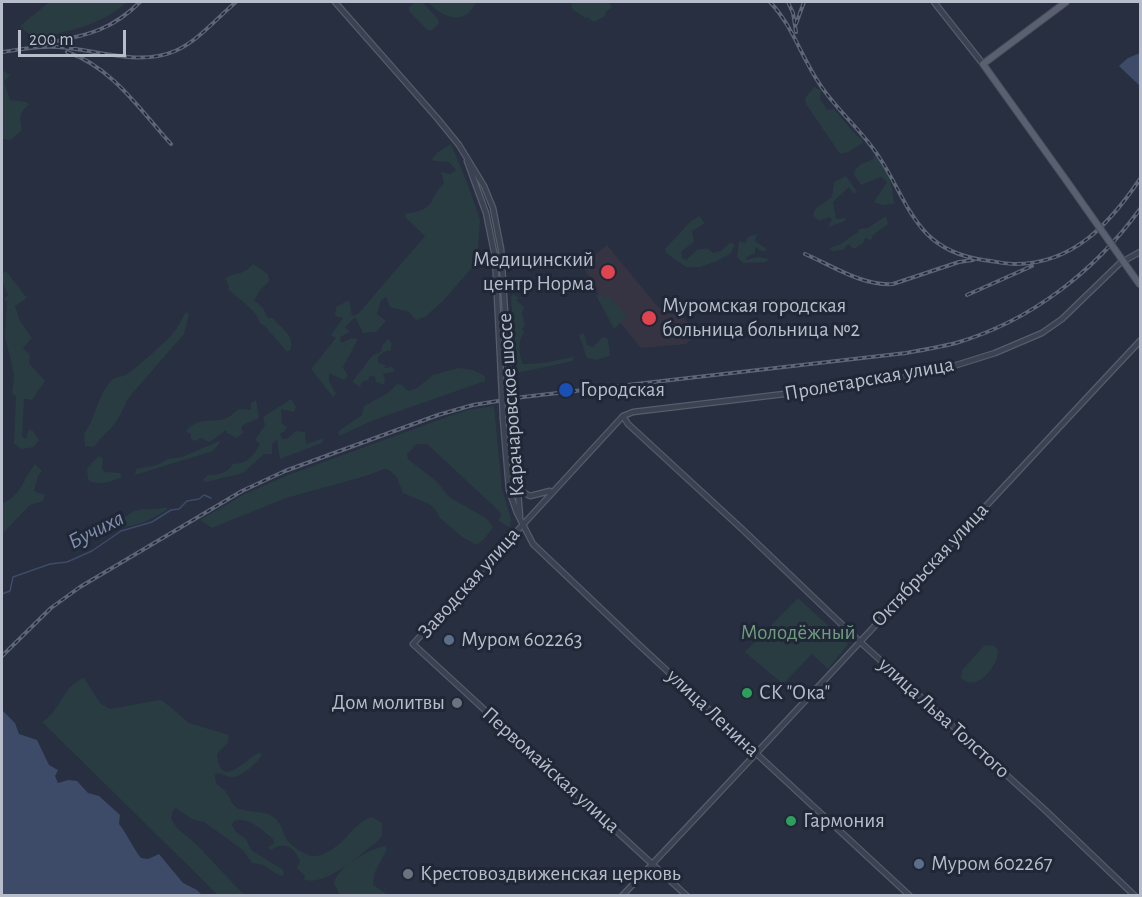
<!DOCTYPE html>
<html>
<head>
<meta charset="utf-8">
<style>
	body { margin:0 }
	#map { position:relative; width:1142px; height:897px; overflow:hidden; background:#272f41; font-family:"Alegreya Sans",sans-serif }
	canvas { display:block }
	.frame { position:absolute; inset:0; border:3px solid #b8bdcb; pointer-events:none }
	.scale { position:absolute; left:18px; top:30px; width:108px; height:27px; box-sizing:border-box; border:3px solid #b8bdcb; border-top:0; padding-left:8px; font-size:18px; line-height:21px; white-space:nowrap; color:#b8bdcb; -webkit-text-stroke:4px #202736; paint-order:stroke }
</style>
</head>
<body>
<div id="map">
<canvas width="1142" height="897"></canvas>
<div class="frame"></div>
<div class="scale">200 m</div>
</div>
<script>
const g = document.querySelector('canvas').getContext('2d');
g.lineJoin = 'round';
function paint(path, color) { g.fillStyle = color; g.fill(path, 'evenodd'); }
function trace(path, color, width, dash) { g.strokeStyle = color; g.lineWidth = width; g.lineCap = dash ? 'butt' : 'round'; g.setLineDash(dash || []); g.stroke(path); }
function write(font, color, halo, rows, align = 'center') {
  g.font = font + ' "Alegreya Sans",sans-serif'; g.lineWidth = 6; g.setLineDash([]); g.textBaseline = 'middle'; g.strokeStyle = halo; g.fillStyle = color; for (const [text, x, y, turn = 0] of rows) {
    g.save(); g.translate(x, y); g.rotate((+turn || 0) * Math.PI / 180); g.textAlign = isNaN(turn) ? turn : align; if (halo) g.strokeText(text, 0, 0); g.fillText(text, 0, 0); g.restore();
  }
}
paint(new Path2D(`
	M607,245l52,63 10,-7 29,33 -12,10 -45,4 -36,-43 -23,-40z`), '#363342');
paint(new Path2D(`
	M49,2h78c-27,24 -59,30 -94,36l-13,-12z
	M415,2h7l16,17 1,4 -7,7h-5l-18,-19v-4z
	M428,2h48c-12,25 -33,16 -48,0z
	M571,2h38l3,5 -6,5 -1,4 -11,6 -7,-5 -2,1 -13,-9z
	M2,70l8,5 -6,7 6,18 17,2 2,3c-11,8 -9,13 -7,25l-11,10 -9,-1z
	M814,87l7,3 -1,9 7,11 7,-1 22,26 6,4 1,4 -15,9 -8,2 -34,-50 -1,-6z
	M451,144l17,41 12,35 -3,42 -34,39 -18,16 -9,3 -7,-8 -19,-5 -4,-10 -5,3 -4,14 9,7 -10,11 -13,1 -8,-16 -10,10 5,5 -10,5 1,6 11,-5 6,1 -15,28 5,9 -4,4 -15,-7v8l7,13 -3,3 -22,-28 25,-31 -5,-3 12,-17 -8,-2 1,-9 13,-7 3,16 6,-2 67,-78 -19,-18 -1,-4c34,-6 20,-11 39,-31l-3,-11 9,2 6,-4 -7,-8 -15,-1 -2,-2 6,-7z
	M873,156h3c12,13 17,30 18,48l-11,1 -9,-3 13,-20 -6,-5 -20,8 -7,-10 1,-5 6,-6 13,-5z
	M846,176l11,16 -3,2 -5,-7 -16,15 3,17 9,-1v3l-17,6 4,-8 -3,-2 -10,4 -6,-6 2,-6 17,-12 2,-15z
	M699,216l6,7 -13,8 2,11 -13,10 1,6 4,2 11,-10 10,-2 6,5 8,-2 9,-8 5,1 -4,9 -14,8 -17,6h-14l-20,-14 -1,-4 26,-28z
	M886,216l2,8 -15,11 -2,5 -6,-2 -2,5 -9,6 -6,-5 -5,6 -11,1 -3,-3 10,-3 19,-13 1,-3 9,-1z
	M757,234l-2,7 12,8 -4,3 -8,-5v6l-8,4 -1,3 12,-3 12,2 -5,3 -22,1 -6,-6 2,-16 6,2 3,-6z
	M253,264l15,10 1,8 -8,7 -7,11 9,8 5,10h5c8,11 23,17 17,33h-4l-21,-25 -5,-3c-3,-13 -23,-25 -32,-34l1,-3 -4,-8c11,-5 20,-4 28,-14z
	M6,271l21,27 -12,8 5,15 12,17 -9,10 7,7 -1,8 16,18 -13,19 -8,-1 -2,37 4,3 3,-10 4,2 6,9 -5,7 -12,2 -8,-5 2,-48 -4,-2 2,-19 -9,-39 2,-34 -3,-3 4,-4 -6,-14v-7z
	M513,294l6,4 -3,2 8,7 -2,7 3,11 -3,4 2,4c-7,9 -5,21 -1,31l20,-1 30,-6v4l-56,12 -6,-75z
	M596,295h6l3,5 2,-5 20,21 -13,13z
	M186,312l3,2 -5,20 -54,62c-5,7 -7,14 -11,21 -6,12 -18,19 -25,30l-9,-1 -1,-12c12,-16 13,-39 28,-54 5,-4 12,-3 17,-7 13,-11 35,-29 45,-41 6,-7 8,-14 12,-20z
	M584,333l3,12 6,2 10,-10 5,2 2,17 -14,4 -9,-2 -8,-23z
	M388,339l3,3v8l-7,2 -6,5v6l8,2 -2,3 8,-1 3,4 -12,3 2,4 -1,7 -8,-3 -1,-5 -5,-1 -2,4 -6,2 -2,5 -8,-5 21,-27 8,-3 1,-6z
	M458,368l15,2 12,6v5l-111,39 -35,16v-5l23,-16 2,-9 24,-13 9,-9 5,1 6,6 9,-3 16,-13z
	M291,399l5,8 -2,5 -13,-3 1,15 5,3 -3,5 -4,1 2,6h5l9,-8 9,1 1,12 18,-6 -2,5 -42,16 -3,-19 -5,4v10h-8l-21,19 -37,9 -3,-2 5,-5c11,0 19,-2 25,-11 15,-1 20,-7 27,-20l-5,-4 10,-15 -2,-8z
	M256,400l3,18 -16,7 -2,4 3,3 -7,6 -10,-5 -1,-3 -16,12 -9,-4 -6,3 -4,-2v-5l-5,-2c11,-17 26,-8 41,-14 4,-2 9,-7 12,-9l12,1v-7z
	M494,406l8,83 9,31 -1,7 -5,-2 -7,-5 3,-4 -1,-4 -73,-68h-10l-10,10 1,5 29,23 12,15 37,21 7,9 -7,10 -9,8 -15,-8 -22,-19 -5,-9 -6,-5 -26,-11 -7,-17 -7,-6 -5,-1 -18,7 -80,22 -74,30 -12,-8 45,-26 43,-19 159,-58 21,-7z
	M219,441l1,2 -7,8 -78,24 1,-6 21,-4 11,-6 14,-2z
	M99,456l4,2 -1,11 3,3 15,1 2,4c-12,5 -22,9 -34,3l-1,-12z
	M35,464l7,7 -4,5 -4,15 11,4 -2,6 -13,4 -24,25 -4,3v-29c22,-12 19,-22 33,-40z
	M167,507v3l-24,13 -22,5 -4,-4c23,-22 25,-11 50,-17z
	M798,598l50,46 -20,25 -16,-15 -29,30 -38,-32z
	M989,645l5,1 4,4c1,15 -22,44 -37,28l1,-8 22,-24z
	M84,678l16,25 10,6 49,-9 4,1 26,22 40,12 -1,7 -11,12c3,37 28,6 41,-1l4,1c-4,9 -19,21 -28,23 -5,1 -11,-3 -16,-4l-3,2 1,8c3,4 7,5 10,9 5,6 5,14 14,17 12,4 24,1 35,9 7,6 7,13 11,20 5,8 22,20 31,18 28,-7 34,-33 55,-39l10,6v12l-4,6c-18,13 -50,45 -74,39l1,-4 -8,-8 3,-7c-6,-14 -15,-20 -29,-11l-3,-2 6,-5 -1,-4c-11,-9 -24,-23 -39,-18l-2,4 4,7 10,7 5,11 31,19 2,3 -1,4c-13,-3 -15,-12 -31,-13l-9,-13 -39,-28 -12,-3 -16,-11 -3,3 -2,7 6,10 19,16 48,51h-26l-176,-173c19,-11 21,-37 42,-44z
	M385,846l2,3 -13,25 -1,11 15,10h-48l-6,-12c3,-16 35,-34 51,-37z`), '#293c42');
paint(new Path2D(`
	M1140,53v33l-21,-20 9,-8z
	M2,710l13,13 4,11 18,6 12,25 9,5 -3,6 3,7 10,-3 9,1 11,12 11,3 21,19 -1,9c9,11 13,23 22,34l7,1 11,-5 24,29 14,7 5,5h-200z`), '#3d4b69');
trace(new Path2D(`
	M2,594l8,-3 3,-14 37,-13 17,-2 25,-11 29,-20 31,-9 19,-12 8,-1 8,-8 12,-2 5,-4 7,3`), '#3d4b69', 1.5);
const minor = new Path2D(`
	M335,2l102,116 22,27 25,41 9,22 8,41 8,126
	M934,2l49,62
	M467,161l19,52 9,44 6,119
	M623,416l5,8 114,105 115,110 188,171 90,86
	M512,418l8,98
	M503,419l6,71 8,23 16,31 103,98 274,254
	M519,487l2,4 9,5 20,-5
	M622,896c175,-184 345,-371 518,-555
	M687,896l-274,-252 210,-228 10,-4 185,-22 110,-16 67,-21 47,-20 20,-14 58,-56 20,-11`);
const major = new Path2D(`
	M1066,2l-83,62 83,116`);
trace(minor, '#565d6b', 7);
trace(major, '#454b5a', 8);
trace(minor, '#3b4251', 4.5);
trace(major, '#596070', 6);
const rail = new Path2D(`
	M770,2c22,23 31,54 49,81 17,27 43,47 60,74 17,25 27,55 48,77 15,15 36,23 56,26 11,1 21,4 32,4 59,0 95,-41 125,-85
	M788,2l5,11 3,19
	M796,24l8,-22
	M52,42c37,-7 61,-13 88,-40
	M2,52c17,-2 37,-7 55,-5 38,2 81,20 118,4 23,-10 42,-33 61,-49
	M67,52c45,15 73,58 104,92
	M805,254c28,12 57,32 88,30l66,-22 14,-2
	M967,295l65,-29
	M2,656l49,-48 29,-21 162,-96 43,-20 153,-56 35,-10 50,-8 383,-44c17,-3 34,-6 50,-10 75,-22 139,-72 184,-134`);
trace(rail, '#5d6577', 4);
trace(rail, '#202736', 1.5, [4.5]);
const minorBridge = new Path2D(`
	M509,375l3,43
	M501,376l2,43`);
const majorBridge = new Path2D(`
	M1066,180l74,105`);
trace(minorBridge, '#565d6b', 7, []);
trace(majorBridge, '#454b5a', 8, []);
trace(minorBridge, '#3b4251', 4.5);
trace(majorBridge, '#596070', 6);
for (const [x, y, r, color] of [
	[608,272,8,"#e0444e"],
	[649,318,8,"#e0444e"],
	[566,390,8,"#1a4fb4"],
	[449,640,6,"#5c6f8a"],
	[747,693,6,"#2e9e5b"],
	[457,703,6,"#6b7280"],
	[791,821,6,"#2e9e5b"],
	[919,864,6,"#5c6f8a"],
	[408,874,6,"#6b7280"]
]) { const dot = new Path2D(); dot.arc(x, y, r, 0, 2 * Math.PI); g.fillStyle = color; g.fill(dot); trace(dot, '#202736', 2); }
write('21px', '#b8bdcb', '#202736', [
	["Медицинский",594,260,"right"],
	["центр Норма",594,284,"right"],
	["Муромская городская",662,306],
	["больница больница №2",662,330],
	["Городская",580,390],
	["Муром 602263",461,640],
	["СК \"Ока\"",759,693],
	["Дом молитвы",445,703,"right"],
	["Гармония",803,821],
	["Муром 602267",931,864],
	["Крестовоздвиженская церковь",420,874]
], 'left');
write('21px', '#b8bdcb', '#202736', [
	["Пролетарская улица",869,379,-10],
	["Карачаровское шоссе",511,405,-94],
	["Октябрьская улица",930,565,-47],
	["Заводская улица",469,583,-48],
	["улица Ленина",713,713,43],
	["улица Льва Толстого",944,718,42],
	["Первомайская улица",551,770,42]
]);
write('21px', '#709b7e', '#202736', [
	["Молодёжный",798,633]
]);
write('italic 22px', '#8090b1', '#202736', [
	["Бучиха",96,530,-27]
]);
</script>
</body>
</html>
